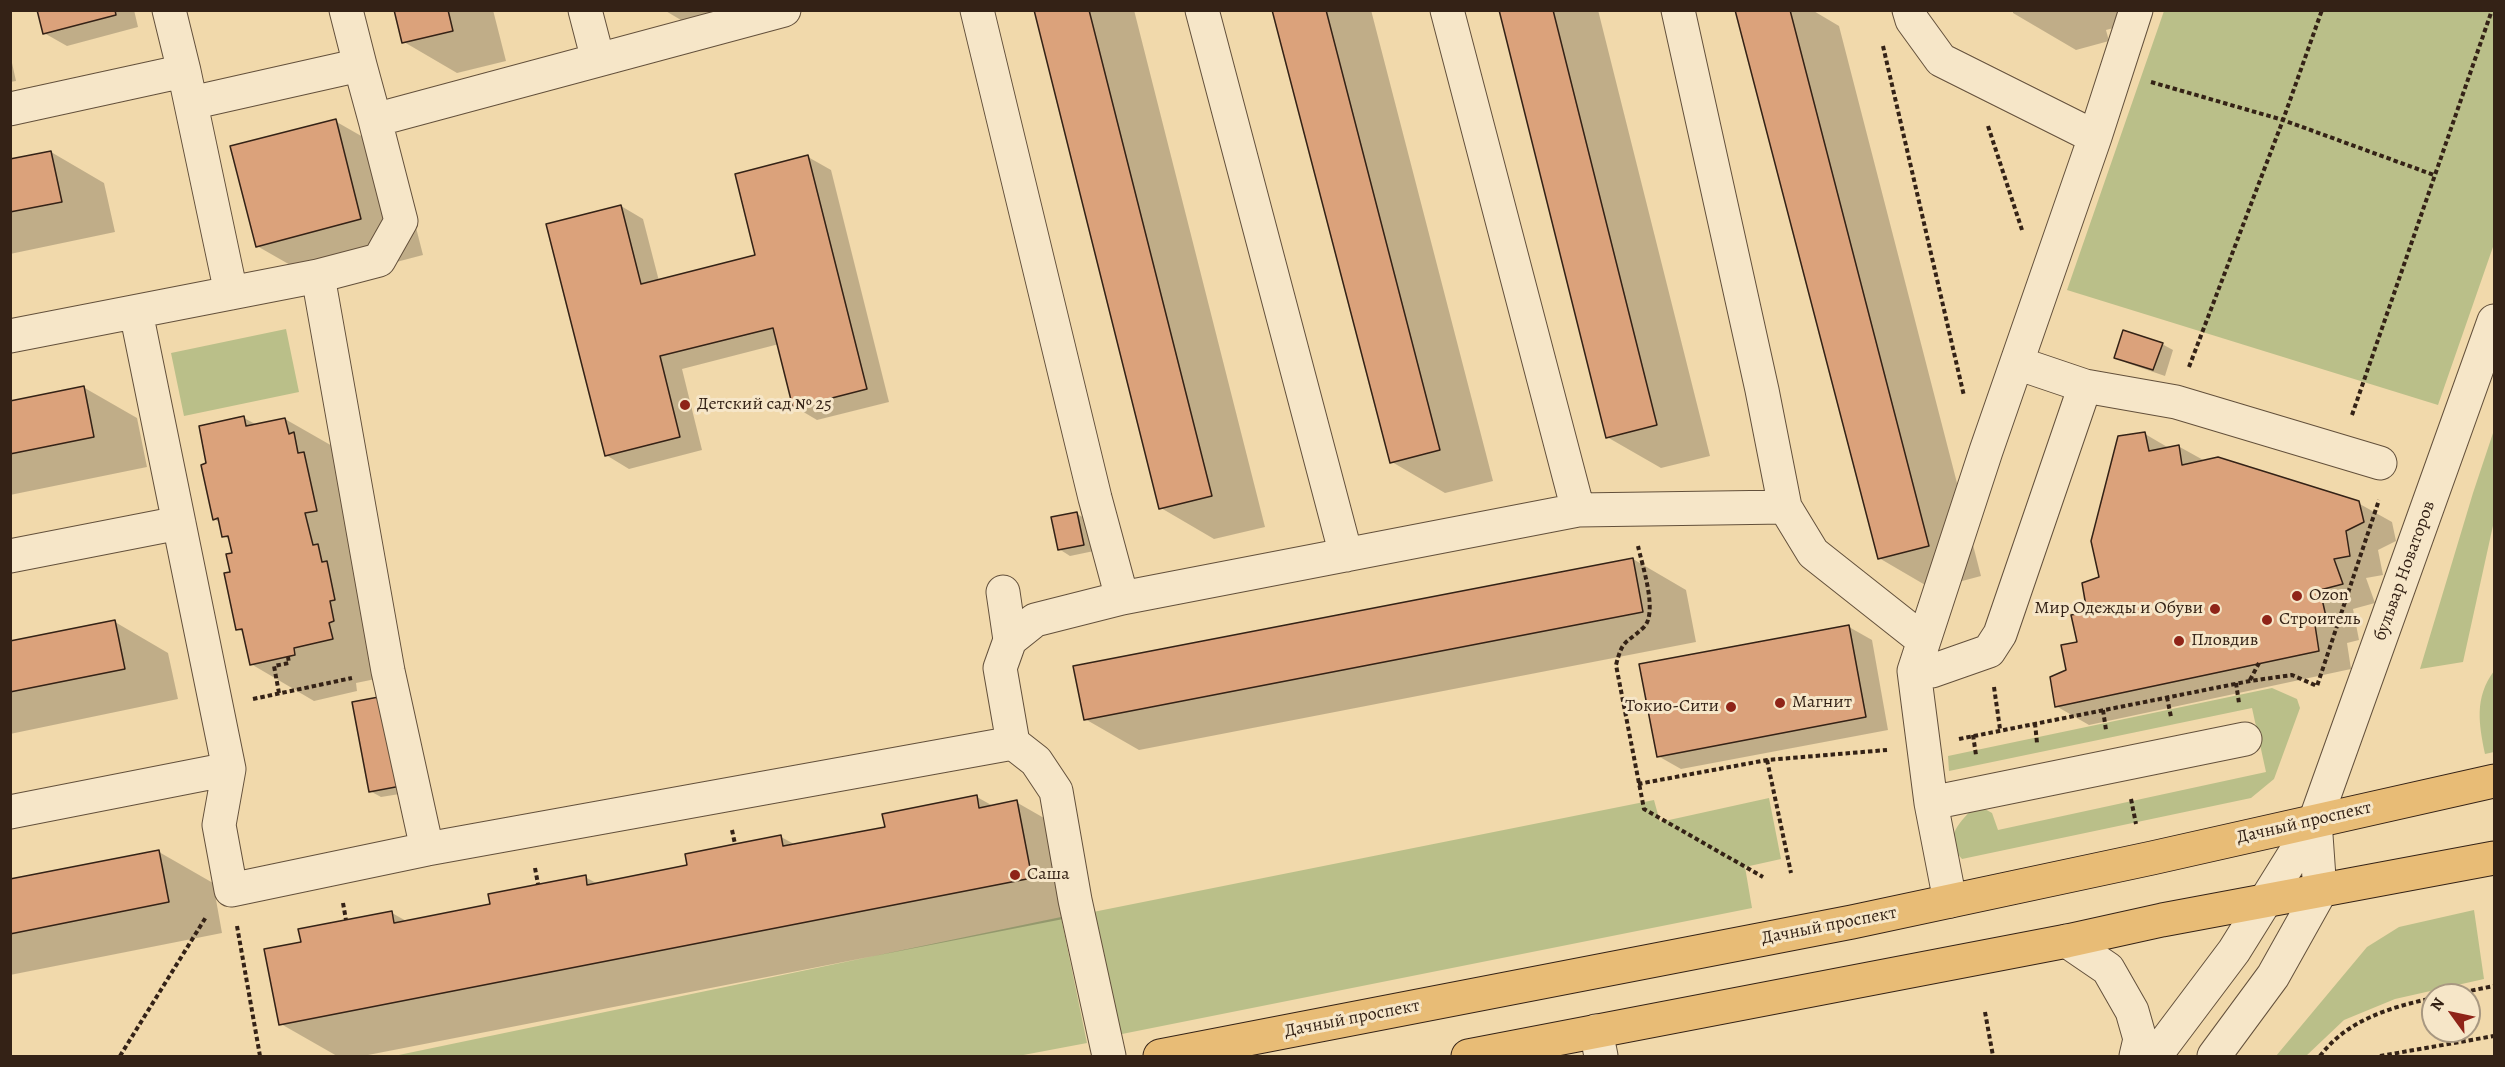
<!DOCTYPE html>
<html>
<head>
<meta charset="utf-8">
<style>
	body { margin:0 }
	#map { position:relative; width:2505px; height:1067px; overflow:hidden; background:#f1d9ab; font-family:Alegreya,serif }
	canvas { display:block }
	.frame { position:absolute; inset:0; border:12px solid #342216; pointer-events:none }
	.north { position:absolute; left:2421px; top:983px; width:60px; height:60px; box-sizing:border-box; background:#f6e6c8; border:2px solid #a89881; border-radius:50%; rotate:303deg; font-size:16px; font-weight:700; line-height:24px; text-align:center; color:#342216 }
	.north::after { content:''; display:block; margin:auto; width:21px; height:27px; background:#8f2418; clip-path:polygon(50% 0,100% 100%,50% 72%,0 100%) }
</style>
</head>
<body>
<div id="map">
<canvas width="2505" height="1067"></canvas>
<div class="frame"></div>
<div class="north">N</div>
</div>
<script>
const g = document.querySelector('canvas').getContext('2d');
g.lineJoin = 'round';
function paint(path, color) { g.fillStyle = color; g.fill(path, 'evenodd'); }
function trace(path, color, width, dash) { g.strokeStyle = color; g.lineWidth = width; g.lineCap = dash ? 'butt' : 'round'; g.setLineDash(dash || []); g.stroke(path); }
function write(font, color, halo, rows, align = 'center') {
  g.font = font + ' Alegreya,serif'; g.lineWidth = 6; g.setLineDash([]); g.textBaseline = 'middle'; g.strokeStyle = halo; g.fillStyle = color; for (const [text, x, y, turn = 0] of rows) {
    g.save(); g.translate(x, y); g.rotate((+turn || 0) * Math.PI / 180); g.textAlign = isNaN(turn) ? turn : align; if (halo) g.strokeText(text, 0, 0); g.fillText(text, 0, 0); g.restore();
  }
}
paint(new Path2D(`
	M2164,11h330v233l-56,161 -371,-115z
	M286,329l13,63 -115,24 -13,-63z
	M2494,430v91l-31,141 -43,7 53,-176z
	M2494,671v81l-9,2c-6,-30 -11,-56 9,-83z
	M2272,688l25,11 3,9 -26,71 -23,19 -289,61c-19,-21 -5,-33 11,-51h10l9,5 6,17 268,-58 -14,-64 -303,63 -1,-15z
	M1769,798l12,61 -36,8 7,41 -635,127 -29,-122 566,-113 6,22z
	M2474,910l10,69 -89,20 -51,21 -38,36h-30l91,-109 32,-20z
	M1061,917l26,126 -69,13h-624z`), '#babf89');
paint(new Path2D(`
	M38,10h96l4,17 -71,19 -23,-13z
	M395,10h98l13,51 -49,12 -53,-31z
	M664,10h70l-48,13z
	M1035,10h99l131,517 -51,12 -53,-31z
	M1274,10h97l122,471 -48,12 -53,-31z
	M1501,10h97l112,446 -49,12 -54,-31z
	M1737,10h75l27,16 142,550 -49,13 -53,-31z
	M2013,10h121l2,12 -30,8 3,11 -33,9 -63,-37z
	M10,54l6,27 -6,1z
	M335,121l63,36 25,98 -103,27 -63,-36z
	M51,152l53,31 11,49 -105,22v-93z
	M808,157l23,13 58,232 -72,18 -22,-13 -16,-63 -97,25 20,81 -73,19 -23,-14 15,-249 22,13 16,62 98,-25z
	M2162,344l11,6 -8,26 -38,-13 -11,-6z
	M83,387l54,31 10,49 -137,28v-93z
	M244,418l13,7 28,-6 63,36 47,220 -39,8 1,8 -43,10 -63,-37 -6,-31 -8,-4 -5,-56 1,-19 -3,-14 -6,-4 -3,-13 -7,-4 -6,-55z
	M2145,434l24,14 9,-2 27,15 153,42 34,19 4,19 -18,9 5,25 -17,3 9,25 -22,6 6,31 -12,3 4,26 -262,56 -33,-19 45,-128z
	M1077,514l11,6 6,31 -24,5 -11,-7z
	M1633,559l53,31 10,52 -557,108 -54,-31z
	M115,622l53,31 10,46 -168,35v-91z
	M1849,627l23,13 16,90 -207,39 -23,-13z
	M354,704l58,88 -31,5 -11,-6z
	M977,797l16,9 23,-4 63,36 15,75 -731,143h-26l-56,-32 22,-81 89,-30 16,9 83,-17 94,-28 13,7 91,-17 92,-30 15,8 90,-17z
	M159,852l54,31 9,50 -212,42v-94z`), '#0003');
const building = new Path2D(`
	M37,10h78l1,5 -73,19z
	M394,10h54l5,21 -51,12z
	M1034,10h55l123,486 -53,13z
	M1272,10h54l114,440 -50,13z
	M1499,10h54l104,415 -51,13z
	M1735,10h55l139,536 -51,13z
	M336,119l25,100 -105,28 -26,-101z
	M51,151l11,51 -52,10v-53z
	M808,155l59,234 -74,19 -20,-80 -113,28 20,81 -75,19 -59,-232 75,-19 20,79 114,-29 -20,-81z
	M2123,330l40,13 -10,27 -39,-12z
	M84,386l10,51 -84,17v-53z
	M244,416l2,10 39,-8 4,16 5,-2 4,21 6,-1 13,59 -12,2 8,32 5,-1 4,18 5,-1 8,39 -5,1 4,20 -5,2 4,16 -39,9 1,7 -45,10 -8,-36 -6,1 -12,-57 6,-1 -4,-18 6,-1 -4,-17 -6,1 -4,-19 -5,2 -12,-55 5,-2 -7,-37z
	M2145,432l4,19 30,-6 3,20 36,-8 141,44 5,21 -18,9 4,25 -16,3 9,25 -23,6 7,31 -12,4 4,26 -264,56 -5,-30 16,-7 -5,-25 16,-3 -6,-27 16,-3 -5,-29 17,-6 -8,-36 27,-105z
	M1077,512l7,33 -26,5 -7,-33z
	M1633,558l10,54 -559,108 -11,-54z
	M115,620l10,49 -115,23v-51z
	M1849,625l17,92 -209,40 -18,-93z
	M384,696l17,90 -32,6 -17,-90z
	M977,795l2,13 38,-8 15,78 -753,147 -15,-76 37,-7 -3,-13 94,-18 2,12 96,-19 -2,-10 98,-19 1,10 100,-20 -2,-11 50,-10 46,-9 2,11 102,-19 -3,-13z
	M159,850l10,52 -159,32v-55z`);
paint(building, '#dba27b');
trace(building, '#342216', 1.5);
const minor = new Path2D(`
	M169,10l15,61
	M346,10l14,55
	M585,10l13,50
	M977,10l118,488 27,100
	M1202,10l144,545
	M1447,10l131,500
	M1678,10l84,380 23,117 28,46 110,87
	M1909,10l3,10 29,40 154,77
	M191,103l169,-38 15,55 409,-110
	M10,109l174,-38 47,222
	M375,120l26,101 -22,39 -61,16 70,395 39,178 586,-106
	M136,312l93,457 -10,56 12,65 196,-41
	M10,336l308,-60
	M2017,363l68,23 91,16 204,61
	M10,556l169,-33
	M1003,592l7,48
	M1914,671h18l57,-20 11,-17 85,-248
	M1931,803l314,-64
	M10,812l219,-43
	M1950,901l-19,-98 -17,-132 72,-220 109,-314 41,-127
	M2067,941l41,28 24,42 8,28 -4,17
	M1596,1031l5,25
	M1109,1056l-34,-156 -19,-109 -20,-30 -23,-18 -13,-75 10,-28 25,-20 87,-22 456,-88 207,-3
	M2155,1056l79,-105 81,-130 179,-500
	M2214,1056l59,-80 47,-84 -5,-71`);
const major = new Path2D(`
	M1160,1056l692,-134 300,-64 342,-77
	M1468,1056l599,-115 95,-21 332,-62`);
trace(minor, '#63503b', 35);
trace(major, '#342216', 35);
trace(new Path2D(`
	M1883,46l81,350
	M2151,82l132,38 151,55
	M1988,126l34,104
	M2189,367l94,-247 39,-110
	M2352,415l140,-405
	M1638,546c4,19 21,68 5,82 -18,17 -20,10 -27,37l28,144 119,68
	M2250,680l9,-17
	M2236,683l3,20
	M1994,687l6,42
	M279,693l-5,-27 15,-3 -1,-6
	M2167,697l4,20
	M253,699l99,-21
	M2103,710l3,20
	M2035,723l2,20
	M1973,735l3,20
	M1959,739l291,-58 42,-6 25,11 62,-186
	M1767,760l24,113
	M1638,784l129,-24 120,-10
	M2131,799l5,25
	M732,830l3,14
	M535,868l3,16
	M343,903l3,17
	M237,926l23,130
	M2449,995l45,-9
	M1985,1012l8,44
	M120,1056l86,-139
	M2320,1056c27,-36 71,-49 113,-58
	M2380,1056l114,-20`), '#342216', 4, [4.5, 3]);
trace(minor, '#f6e6c8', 33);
trace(major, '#e8bc76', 33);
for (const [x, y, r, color] of [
	[685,405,6,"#8f2418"],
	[2297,596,6,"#8f2418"],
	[2215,609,6,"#8f2418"],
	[2267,620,6,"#8f2418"],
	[2179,641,6,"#8f2418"],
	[1780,703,6,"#8f2418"],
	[1731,707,6,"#8f2418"],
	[1015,875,6,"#8f2418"]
]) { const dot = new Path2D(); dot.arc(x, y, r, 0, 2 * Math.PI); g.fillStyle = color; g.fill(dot); trace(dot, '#f6e6c8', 2); }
write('18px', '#342216', '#f6e6c8', [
	["Детский сад № 25",697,405],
	["Ozon",2309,596],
	["Мир Одежды и Обуви",2203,609,"right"],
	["Строитель",2279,620],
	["Пловдив",2191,641],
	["Магнит",1792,703],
	["Токио-Сити",1719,707,"right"],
	["Саша",1027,875]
], 'left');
write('18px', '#342216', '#f6e6c8', [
	["бульвар Новаторов",2405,571,-70],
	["Дачный проспект",2304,823,-13],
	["Дачный проспект",1829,926,-11],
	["Дачный проспект",1352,1019,-11]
]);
</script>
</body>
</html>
